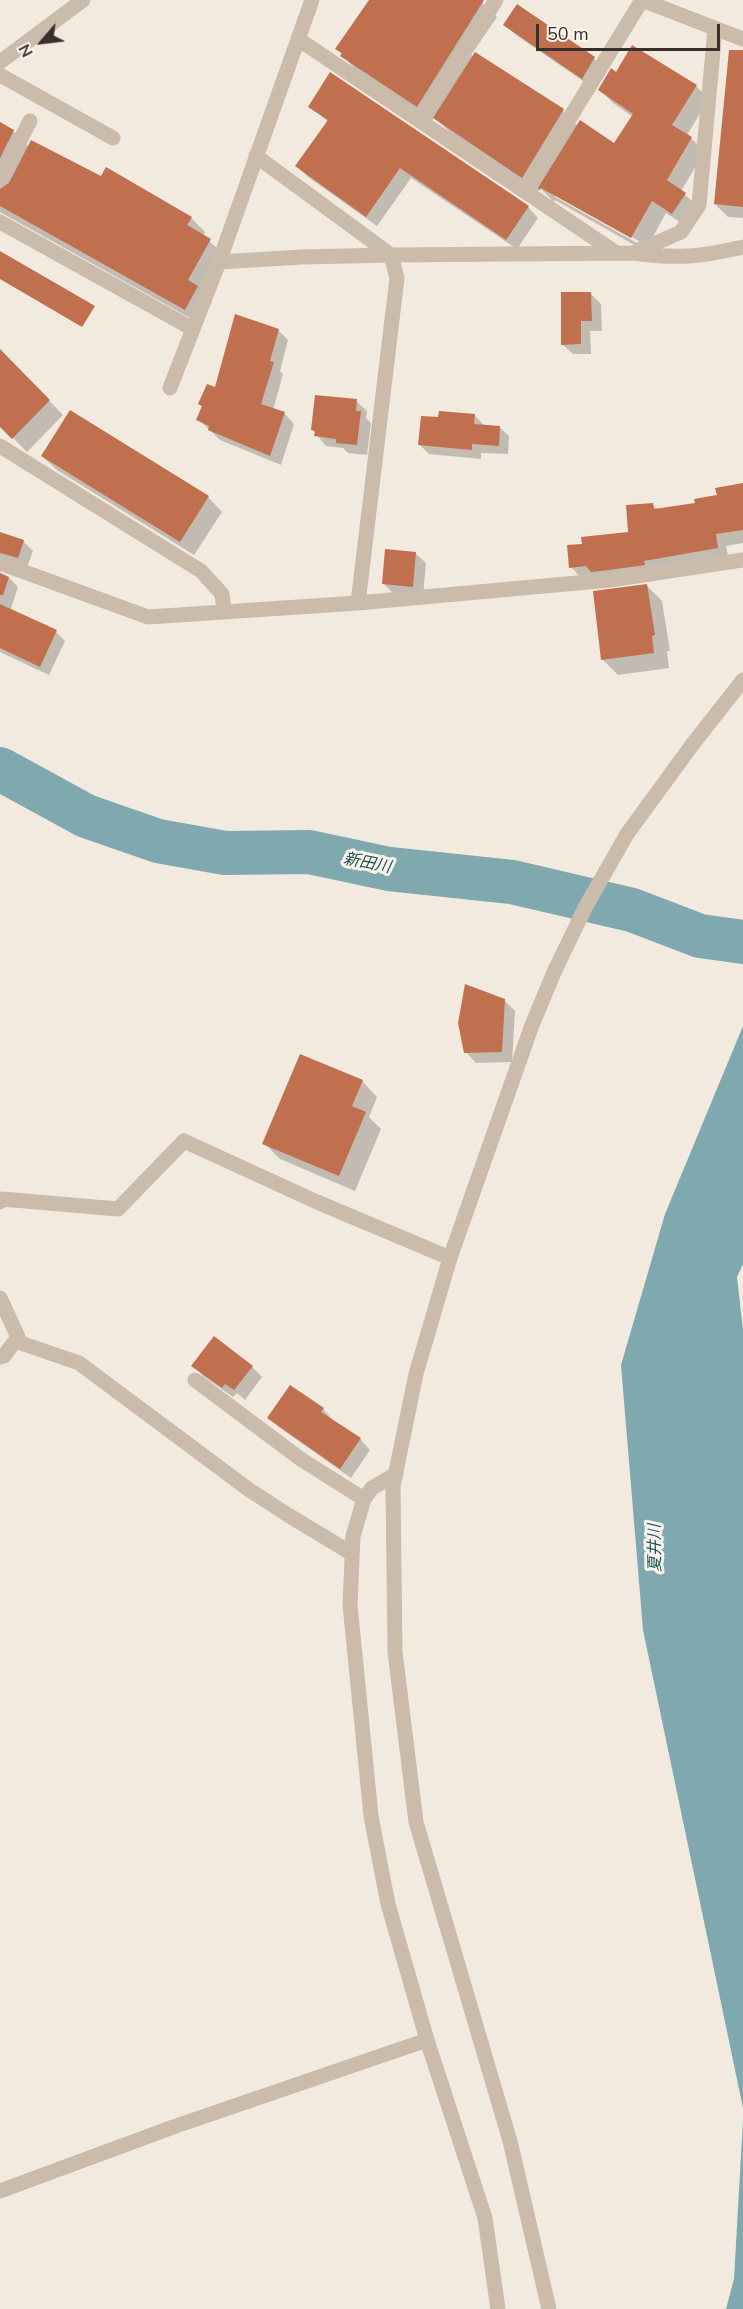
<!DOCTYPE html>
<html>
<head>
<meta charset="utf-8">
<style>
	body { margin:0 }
	#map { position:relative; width:743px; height:2309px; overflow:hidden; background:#f2eadf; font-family:"Nunito Sans",sans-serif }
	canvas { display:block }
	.north { position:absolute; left:12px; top:12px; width:60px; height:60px; -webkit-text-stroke:4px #f9f4eb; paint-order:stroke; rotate:242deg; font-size:16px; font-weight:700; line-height:24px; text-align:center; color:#382f2a }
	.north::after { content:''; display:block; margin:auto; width:21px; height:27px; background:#382f2a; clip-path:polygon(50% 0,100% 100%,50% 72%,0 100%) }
	.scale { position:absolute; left:536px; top:24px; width:184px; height:27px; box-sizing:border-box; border:3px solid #382f2a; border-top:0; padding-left:8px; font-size:18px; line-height:21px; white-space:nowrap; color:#382f2a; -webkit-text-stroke:4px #f9f4eb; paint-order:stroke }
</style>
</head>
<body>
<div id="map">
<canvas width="743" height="2309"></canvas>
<div class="north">N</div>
<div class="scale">50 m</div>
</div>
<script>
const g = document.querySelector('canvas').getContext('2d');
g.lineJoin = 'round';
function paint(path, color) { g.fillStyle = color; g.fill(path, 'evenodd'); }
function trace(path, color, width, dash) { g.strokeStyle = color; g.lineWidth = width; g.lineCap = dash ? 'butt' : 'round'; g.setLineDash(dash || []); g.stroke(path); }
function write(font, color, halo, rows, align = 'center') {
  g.font = font + ' "Nunito Sans","Noto Sans JP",sans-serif'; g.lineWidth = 6; g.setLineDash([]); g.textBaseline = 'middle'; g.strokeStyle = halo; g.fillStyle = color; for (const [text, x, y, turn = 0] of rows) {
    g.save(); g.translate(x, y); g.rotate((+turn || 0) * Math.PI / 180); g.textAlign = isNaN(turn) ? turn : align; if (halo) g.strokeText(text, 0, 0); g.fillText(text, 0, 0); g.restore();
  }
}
paint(new Path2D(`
	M743,1026v238l-6,13 6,53v778l-100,-478 -22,-265 44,-151z
	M743,2120v189h-17l8,-30z`), '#7fa9ae');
paint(new Path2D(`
	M371,0h108l18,17 -26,38 92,56 15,15 37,19 18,-28 -20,-14 -13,-13 17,-16 79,12 13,13 -22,36 18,16 -24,40 18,16 -13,19 -20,-13 -21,38 -90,-51 -1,2 -14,-14 -2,4 -87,-59 -17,-16 -2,4 -76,-51 -19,-21zM555,194l84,47 -2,2 -82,-46z
	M518,6l76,53 11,10 -12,19 -77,-53 -11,-10z
	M743,85v133l-15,-1 -13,-13z
	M310,106l218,101 10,11 -21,31 -106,-71 -34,48 -69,-49 -11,-11 31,-44z
	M0,124l13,7 16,16 162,71 14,14 -2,4 22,19 -22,38 9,9 -13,21 -199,-111z
	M591,294l10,10 1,27h-12l1,23h-18l-11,-10z
	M278,330l10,10 -8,31 3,3 -10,36 11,3 10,11 -13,41 -61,-25 -22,-21 5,-12 -4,-3z
	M0,351l63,64 -36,37 -27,-27z
	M356,401l11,10 -1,7 5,5 -4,32 -19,-2 -5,-5 -17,-2 -13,-16z
	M474,415l10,10 15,2 10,9 -1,18 -27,-1v6l-52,-5 -9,-9 19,-26z
	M42,456l166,41 14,15 -28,43 -137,-85z
	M743,485v58l-17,3 3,14 -147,19 -11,-12 13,-22 46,-11 23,-29 5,5 39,-6z
	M0,534l23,7 10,10 -6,16 -27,2z
	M415,553l11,10 -3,33 -29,-2 -10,-10z
	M0,570l1,5 8,3 9,9 -8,24 46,21 9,9 -16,34 -49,-23z
	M647,586l15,15 8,50h-3l2,17 -51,7 -16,-16z
	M505,1001l10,10 -3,51 -36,1 -10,-11z
	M362,1081l15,16 -8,20 12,12 -26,62 -75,-32 -16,-16z
	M193,1365l59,2 10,10 -17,23 -8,-7 -4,4 -30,-21z
	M323,1409l10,11 -1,1 28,18 10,11 -19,28 -71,-50 -11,-11z`), '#0003');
trace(new Path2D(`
	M0,769l86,47 72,25 67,12 84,-1 80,17 123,13 120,28 68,26 43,6`), '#7fa9ae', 44);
paint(new Path2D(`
	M369,0h115l-67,107 -77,-51 2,-3 -7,-4z
	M517,4l78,53 -13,22 -79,-54z
	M632,45l65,40 -25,40 20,12 -25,43 19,13 -14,21 -20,-13 -21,37 -90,-50 -1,2 -2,-2 42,-68 34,23 19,-29 -35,-24 13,-22 5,4z
	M729,50h14v157l-29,-3z
	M475,52l89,57 -42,69 -89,-60z
	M330,72l199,134 -23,34 -106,-72 -34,49 -71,-51 33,-46 -20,-13z
	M0,122l14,8 -14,28z
	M31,140l70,36 5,-9 86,50 -5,8 24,14 -23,41 10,6 -13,24 -185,-104v-17l9,-6z
	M0,251l95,55 -13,21 -82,-48z
	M561,292h30l1,29h-11v23l-20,1z
	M235,314l44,15 -9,32 4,1 -13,42 24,8 -15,44 -62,-26 1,-4 -13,-6 6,-14 -4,-2 9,-20 8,3z
	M0,349l50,51 -38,39 -12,-12z
	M315,395l42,4 -1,12h5l-4,34 -21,-2v-4l-22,-3 1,-5 -4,-1z
	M70,410l139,86 -29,46 -139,-86z
	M439,411l36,3 -1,10 26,2 -1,20 -27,-2v6l-54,-5 3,-29 17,1z
	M743,483v47l-27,4 2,14 -74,13 1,4 -36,5 -18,2 -5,-6 -17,2 -2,-23 15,-1 -1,-7 47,-5 -2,-27 27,-2 1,6 41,-6 -1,-4 23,-4 -2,-7z
	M0,532l24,8 -6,18 -18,-5z
	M385,549l31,3 -3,35 -31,-3z
	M0,573l9,4 -6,18h-3z
	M647,584l8,51 -3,1 2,17 -53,7 -8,-69z
	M0,604l57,26 -17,37 -40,-19z
	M465,984l40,15 -3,53 -38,1 -6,-30z
	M300,1054l63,26 -11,26 14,6 -27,64 -77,-32z
	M214,1336l39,30 -19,24 -9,-6 -3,4 -31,-22z
	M290,1385l34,23 -3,4 40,26 -21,31 -73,-51z`), '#c0704e');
trace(new Path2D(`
	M642,0l101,39
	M298,39l317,213
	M0,62l83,-62
	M0,75l113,63
	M420,121l76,-121
	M256,156l135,99 6,23 -39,325
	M0,179l30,-58
	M525,191l117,-191
	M0,222l193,107
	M633,253c44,6 66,4 110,-6
	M219,262l83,-5 89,-2 242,-2 48,-21 18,-27 16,-176
	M170,388l49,-126 93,-262
	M0,446l201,125 21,23 2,16
	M0,563l148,54 210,-14 252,-23 133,-20
	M0,1202l2,-3 116,10 66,-68 133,61 133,56
	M0,1298l18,39 -14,19 -4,1
	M15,1341l64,22 169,126 40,26 63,38
	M195,1380l107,80 62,39
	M396,1474l-24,14 -8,11 -11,37 -3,69 21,211 17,88 39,136
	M0,2191l176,-65 251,-86 58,178 13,91`), '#cabbab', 15);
trace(new Path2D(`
	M549,2309l-39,-168 -94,-319 -21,-170 -2,-166 23,-112 34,-116 82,-233 23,-55 31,-64 41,-72 65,-89 51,-65`), '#cabbab', 15);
write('italic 16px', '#215157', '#f9f4eb', [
	["新田川",367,864,11],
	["夏井川",656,1548,-91]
]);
</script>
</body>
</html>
